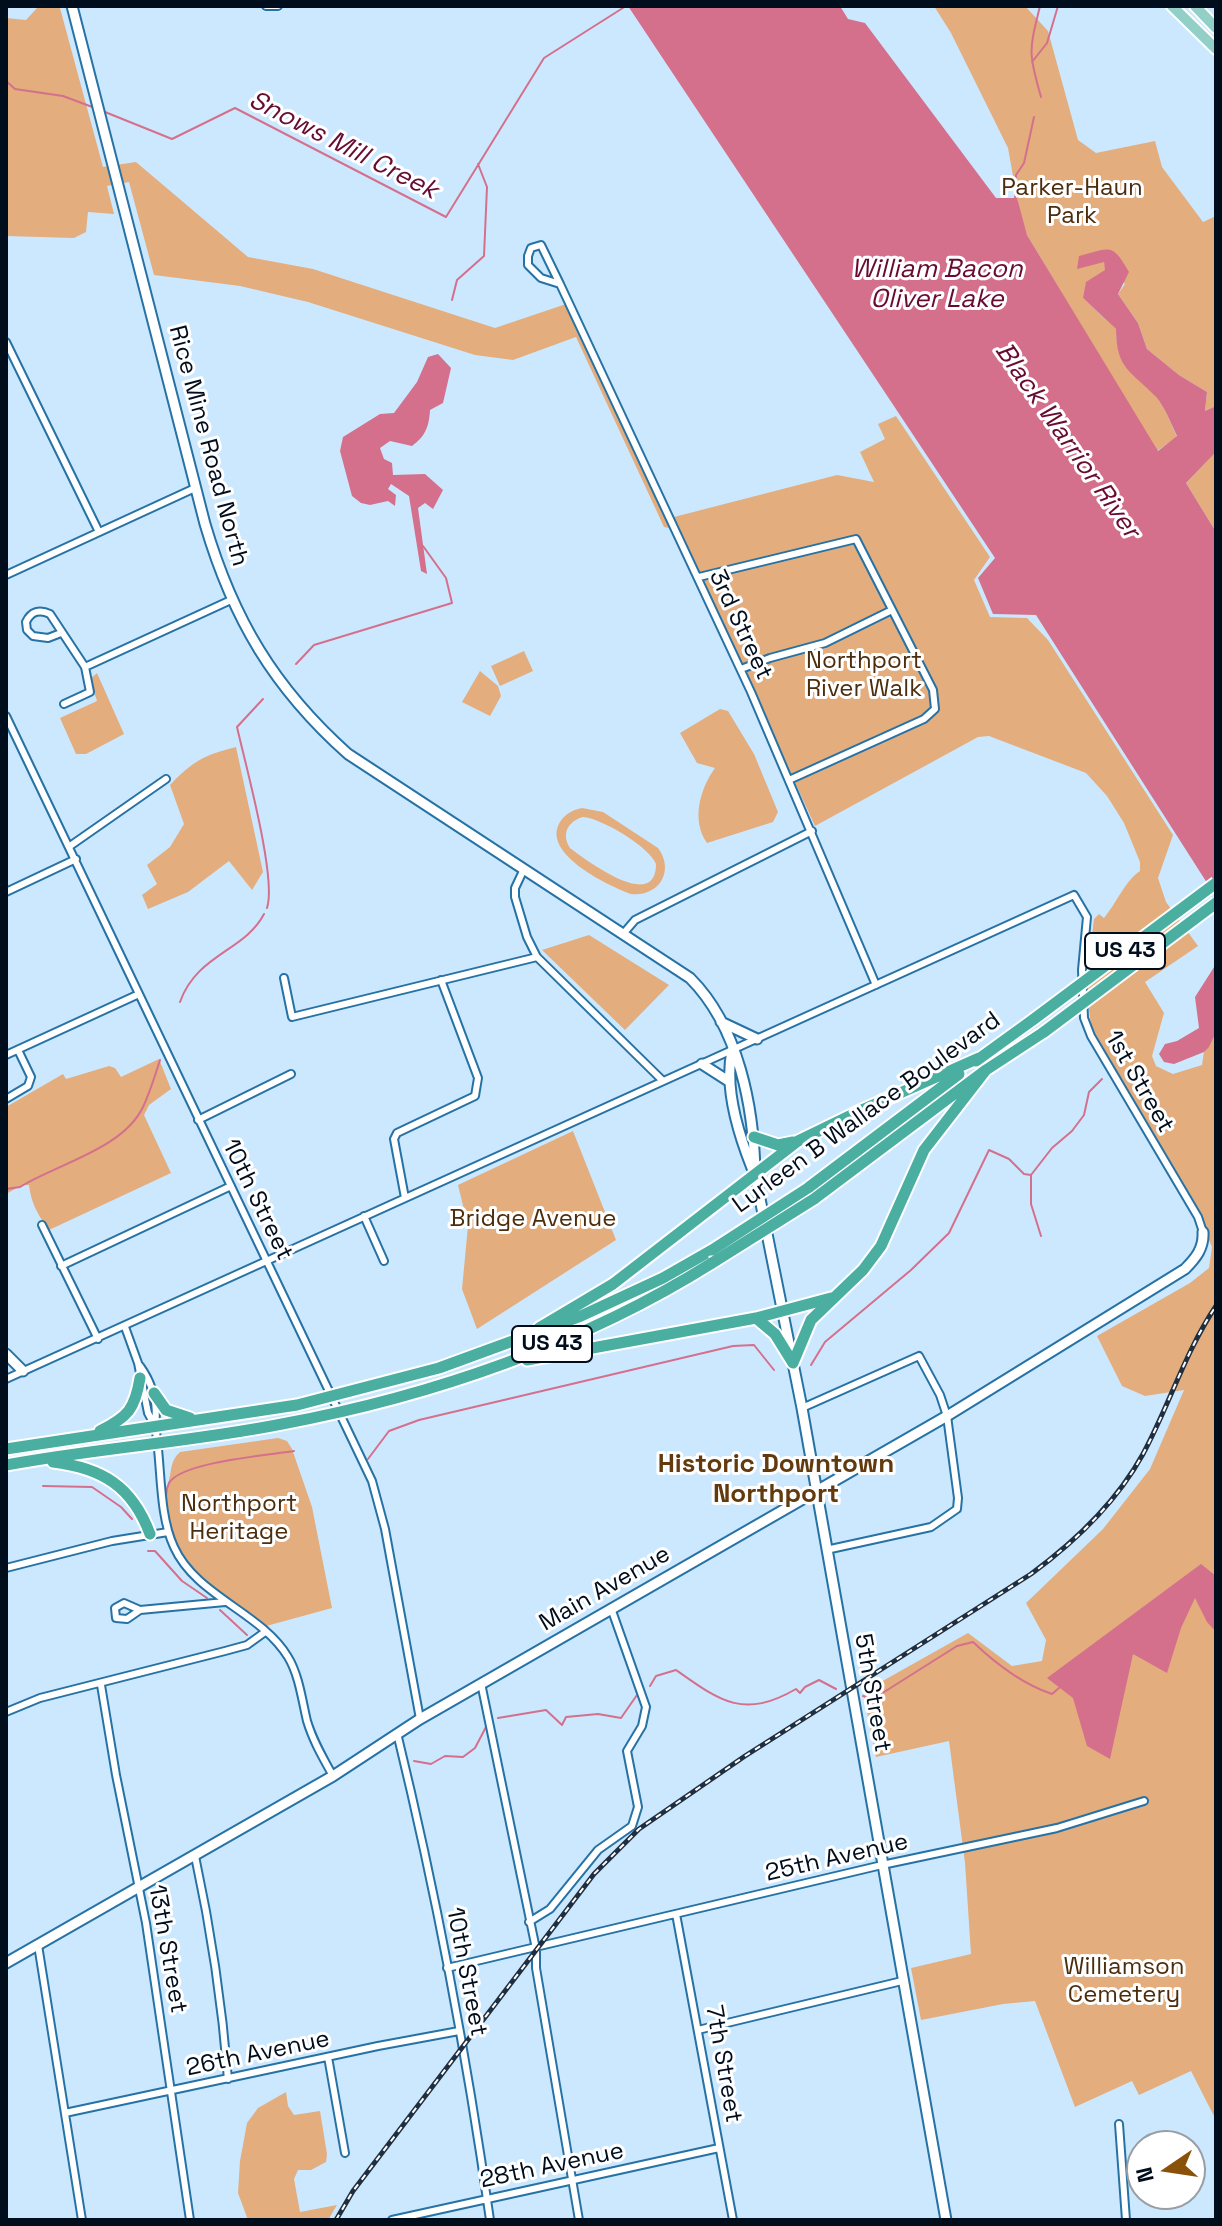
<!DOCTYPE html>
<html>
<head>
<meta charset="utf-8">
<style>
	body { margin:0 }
	#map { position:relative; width:1222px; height:2226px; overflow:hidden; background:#cce8ff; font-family:"Space Grotesk",sans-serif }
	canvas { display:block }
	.frame { position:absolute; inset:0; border:8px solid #000d1d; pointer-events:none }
	.north { position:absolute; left:1126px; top:2130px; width:80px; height:80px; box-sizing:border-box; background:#fff; border:2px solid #999ea5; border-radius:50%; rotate:257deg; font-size:22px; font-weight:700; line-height:32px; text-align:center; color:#000d1d }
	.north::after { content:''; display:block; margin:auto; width:28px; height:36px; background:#8a5109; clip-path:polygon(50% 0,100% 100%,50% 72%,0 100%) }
</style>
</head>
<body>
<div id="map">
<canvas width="1222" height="2226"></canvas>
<div class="frame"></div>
<div class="north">N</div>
</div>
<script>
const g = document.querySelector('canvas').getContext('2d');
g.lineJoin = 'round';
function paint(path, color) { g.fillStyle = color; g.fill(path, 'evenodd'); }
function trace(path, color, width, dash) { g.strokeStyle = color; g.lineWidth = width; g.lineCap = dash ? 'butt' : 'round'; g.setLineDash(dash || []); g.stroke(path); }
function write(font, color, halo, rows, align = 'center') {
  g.font = font + ' "Space Grotesk",sans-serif'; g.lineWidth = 6; g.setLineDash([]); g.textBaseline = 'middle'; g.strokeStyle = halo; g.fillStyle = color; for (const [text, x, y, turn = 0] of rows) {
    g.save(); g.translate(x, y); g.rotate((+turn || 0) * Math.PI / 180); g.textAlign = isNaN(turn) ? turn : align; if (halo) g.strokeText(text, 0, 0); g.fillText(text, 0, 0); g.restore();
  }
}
paint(new Path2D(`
	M934,6h91l23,25 30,109 18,13 59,-12 7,26 41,55 13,-6v190l-11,5 2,-19 -28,-17 -32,-26 -9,-26 -20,-29 7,-10 -21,-22 2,8 -23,28 33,31c0,38 18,44 40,68 9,10 15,27 21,40l-20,14 -130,-216 -7,-20 -12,-67 -57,-115z
	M37,8h23l43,159 33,-5 112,95 65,12 182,59 77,-26 102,215 163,-42 37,7 -14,-30 25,-13 -7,-15 18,-8 94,141 -16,23 16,37 37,1 21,22 125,195 -15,43 8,24 32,44 -53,36 19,31 -12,43 4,10 17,8 29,-9 2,-13 12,-20v1088l-25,-49 -52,24 -7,-14 -57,26 -40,-106 -32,3 -82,16 -10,-52 60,-14 -6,-91 -16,-122 -73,16 -13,-65 105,-59 44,33 30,-5 4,-21 -20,-37 77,-74 47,-60 34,-79 -39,6 -23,-10 -25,-50 93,-53 19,-15 3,-21 -17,-40 -101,-168c-10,-40 -5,-80 0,-120l5,-5 5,4c12,-14 21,-37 36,-47v-9l-16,-39 -17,-27 -21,-23 -97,-37 -11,1 -163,89 -136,-296 -15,-3 -88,-190 -63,23 -38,-5 -167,-53 -68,-16 -86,-11 -25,-93 -22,4 7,28 -26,-2 -2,20 -12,6 -68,-2v-218l20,2z
	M1216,452v80l-30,-49z
	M524,651l9,20 -33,15 -9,-20z
	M480,671l18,15 3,10 -11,20 -28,-14z
	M97,673l27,61 -38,20h-10l-16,-36 37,-17 -7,-22z
	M720,709l8,2 26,43 24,58 -5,10 -66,21c-16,-23 -7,-54 8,-75l-18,-5 -17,-30z
	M236,747l27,125 -11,18 -23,-29 -41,31 -40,17 -6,-14 15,-11 -10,-19 23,-18 14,-23 -14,-39c23,-24 34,-30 66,-38z
	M582,808l21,4 55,36c17,23 1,49 -27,46 -22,-8 -85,-38 -73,-68 4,-10 13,-16 24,-18zM583,817c18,1 67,30 73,47 0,49 -70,-4 -86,-16 -9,-14 -2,-27 13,-31z
	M589,935l80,50 -44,45 -83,-80z
	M159,1059l12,30 -22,16 -5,10 27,58 -122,57c-11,-15 -18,-27 -20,-45h-7l-16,9v-87l57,-33 3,5 43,-13 6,2 6,9z
	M573,1131l43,109 -139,89 -15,-40 6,-63 -10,-41z
	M278,1438l9,3 5,8 20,58 20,101 -73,20c-46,-39 -110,-79 -90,-148 3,-11 1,-19 11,-28z
	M286,2092l2,14 6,9 26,-4 7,43 -1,8 -15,8h-13l-4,9 6,33 37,-7 -9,15h-80l-10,-27 2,-32 7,-38 11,-15z`), '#e3ad7d');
paint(new Path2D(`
	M628,6h212l8,13 17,4 131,175h21l10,37 131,216 19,-15c-6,-12 -12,-29 -21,-39 -25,-26 -40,-28 -40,-68l-33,-31 3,-16 19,-12 -1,-8 -27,7 2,-13c31,-8 33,-14 50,16l-11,22 20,29 9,26 32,26 28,17 -2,19 11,-5v46l-30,31 30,49v365l-180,-282 -43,-1 -15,-36 17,-20z
	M438,354l13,14 -8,35 -13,7c-1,16 -4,26 -18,36l-22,-5 -10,7 4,11 8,4 1,12 32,-1 18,16 -10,19 -8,-6 -7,5 9,66 -6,-3 -12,-75 -18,-12 -3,5 8,6 -1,11 -7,-5 -18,4 -9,-2 -9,-7 -12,-45 3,-14 37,-23 14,-1 23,-31 11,-25z
	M1216,964v68l-7,15 -5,5 -30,12 -10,-2 -5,-8 6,-10 12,-3 22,-13 -4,-31z
	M1201,1564l15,12v56l-9,-10 -12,-24 -14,30 -14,45 -34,-19 -23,105 -23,-13 -14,-48 -26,-20z`), '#d4708c');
trace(new Path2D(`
	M1040,6c-11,45 -12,46 1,91
	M1032,62l15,-19 11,-37
	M6,81l9,8 48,7 32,12
	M105,112l67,27 63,-31 211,109 98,-159 82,-52
	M1015,200l1,-25 8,-12 10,-46
	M452,300l5,-20 27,-24 3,-69 -9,-23
	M296,664l18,-19 138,-42 -6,-25 -23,-32
	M263,699l-26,28c8,36 40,151 30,181
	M180,1002c17,-48 65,-51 84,-88
	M1031,1175v29l10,32
	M6,1189l14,-2c37,-23 103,-38 123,-80 7,-15 12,-31 17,-47
	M811,1365l14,-23 86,-72 38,-37 40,-83 20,9 15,15 7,1 21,-27 20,-17 12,-16 5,-23 13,-13
	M368,1459l21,-28 30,-11 314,-74 21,-1 20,25
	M43,1486l49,1 29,20 11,12
	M177,1544c-6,-15 -16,-46 -8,-61 12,-21 100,-28 125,-32
	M148,1551h7l27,30 25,17
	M220,1610l27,25
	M650,1686l6,-10 20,-6c45,32 68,49 120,19l4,4 5,-6 14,-7 17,9
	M863,1696l10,3 84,-53 16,-4c22,21 49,42 79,52l7,-6
	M498,1718l48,-8 16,15 4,-8 32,-3 23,4 16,-23
	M414,1761l17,3 14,-8 18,1 12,-9 11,-21`), '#d4708c', 2);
const street = new Path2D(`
	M266,6h12
	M541,245l19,39 -19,-6 -13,-13v-9l3,-8z
	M560,284l191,408 125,293
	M6,342l93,190
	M6,575l189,-87
	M699,577l157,-38 77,151 2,19 -11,10 -135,61
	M61,633l-13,5 -15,-2 -6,-6 -1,-8c5,-11 14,-13 24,-8l35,53 146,-67
	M741,669l29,-11 55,-15 67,-33
	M64,704l26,-12 -5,-25
	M6,716l366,765 13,48 35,190
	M70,846l96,-67
	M524,869l-9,19v9l12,40 10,20 125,123
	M6,892l70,-33
	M623,934l12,-14 177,-89
	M284,978l8,39 245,-60
	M6,1055l133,-61
	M6,1099l22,-13 3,-9 -13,-27
	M198,1120l93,-46
	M405,1198l-11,-59 3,-6 78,-37 3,-18 -37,-98
	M364,1216l20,45
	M42,1225l56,114
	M61,1266l170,-80
	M125,1327l13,36 10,50 7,13c7,37 3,87 19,121 22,49 87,65 114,110 11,18 14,43 19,64 6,20 16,37 26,55
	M140,1366c13,18 18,38 15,60
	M6,1379l1068,-484 13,22 -5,53 2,48 7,18 107,181 5,15
	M802,1408l117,-52 21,39 7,21 11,82 -1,11 -26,18 -105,23
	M6,1568l106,-27 56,-9
	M124,1603l16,7 -13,9 -11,-1 -1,-10z
	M140,1610l85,-8
	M481,1683l55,266v19l43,252
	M101,1685l15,90 30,148 44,297
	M6,1712l34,-14 185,-47 22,-6 18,-13
	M397,1733c39,160 70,324 93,487
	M195,1856c16,74 27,148 33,223
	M676,1914l57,306
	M529,1922l21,-13 48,-59 34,-24 6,-19 -11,-56 15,-25 4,-19 -35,-99
	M38,1945l44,275
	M447,1968l435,-103 175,-37 87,-27
	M698,2030l204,-49
	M328,2057l17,96
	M65,2113l313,-67 81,-15
	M1119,2124l7,96
	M392,2220l327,-72`);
const secondary = new Path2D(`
	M72,6l133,518c28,95 69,164 143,230l342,224c49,49 64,130 65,196l47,234 144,812
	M721,1022l36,17
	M732,1051c-8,37 6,82 20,117
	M702,1064l28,18
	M6,1354l17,17
	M6,1963l327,-187 87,-57 527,-303 238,-147c11,-11 19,-21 18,-37`);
const primary = new Path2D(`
	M1172,6l44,43
	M1195,6l21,22`);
const highway = new Path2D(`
	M976,1061l58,-42
	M754,1137l24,8 15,-3
	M808,1188l151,-114
	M814,1199l172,-129 58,-38
	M756,1318l19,16 18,29
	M539,1328l74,-44 185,-143 66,-32 115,-51
	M527,1360l229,-42 75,-20
	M793,1363l18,-43 52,-50 18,-24 43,-96 62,-80
	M154,1393l12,17 24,8
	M100,1431c28,-14 35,-22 40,-53
	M6,1449l291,-44 142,-37 142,-52 82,-38 49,-28
	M53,1462c49,6 79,24 97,72
	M6,1465c92,-17 185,-23 276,-41 150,-28 301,-80 430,-161`);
trace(street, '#2772a5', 10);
trace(secondary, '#2772a5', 13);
trace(primary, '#fff', 14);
trace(highway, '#fff', 15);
trace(street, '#fff', 6);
trace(secondary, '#fff', 9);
trace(primary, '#92cfc7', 10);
trace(highway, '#4aafa1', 11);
const rail = new Path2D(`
	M336,2220l17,-29 241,-317 45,-45 106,-73 286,-182c45,-33 85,-71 112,-120 26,-48 42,-102 73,-148`);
trace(rail, '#1f2f40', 5);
trace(rail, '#fff', 2, [6]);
const highwayBridge = new Path2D(`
	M1034,1019l182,-136
	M1044,1032l172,-129
	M712,1250l96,-62
	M712,1263l102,-64`);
trace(highwayBridge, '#fff', 15, []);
trace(highwayBridge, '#4aafa1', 11);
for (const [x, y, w] of [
	[1125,951,80],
	[552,1344,80]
]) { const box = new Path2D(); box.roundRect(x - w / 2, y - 18, w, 36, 6); g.fillStyle = '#fff'; g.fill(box); trace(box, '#000d1d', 2); }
write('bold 22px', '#000d1d', null, [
	["US 43",1125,951],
	["US 43",552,1344]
]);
write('24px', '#4c2d0d', '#fff', [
	["Parker-Haun",1072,188],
	["Park",1072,216],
	["Northport",864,661],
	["River Walk",864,689],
	["Bridge Avenue",533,1219],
	["Northport",239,1504],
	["Heritage",239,1532],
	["Williamson",1124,1967],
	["Cemetery",1124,1995]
]);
write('24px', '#000d1d', '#fff', [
	["Rice Mine Road North",208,446,75],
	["3rd Street",740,625,65],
	["1st Street",1139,1082,60],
	["Lurleen B Wallace Boulevard",867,1113,-36],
	["10th Street",257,1200,64],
	["Main Avenue",605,1589,-30],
	["5th Street",872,1693,80],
	["25th Avenue",837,1858,-13],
	["13th Street",167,1949,80],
	["10th Street",466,1972,79],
	["26th Avenue",258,2054,-12],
	["7th Street",723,2064,80],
	["28th Avenue",552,2166,-12]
]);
write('italic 26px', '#680b31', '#fff', [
	["Snows Mill Creek",343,146,27],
	["William Bacon",937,270],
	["Oliver Lake",937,300],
	["Black Warrior River",1067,441,55]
]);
write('bold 26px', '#623a0d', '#fff', [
	["Historic Downtown",776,1465],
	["Northport",776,1495]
]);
</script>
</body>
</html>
